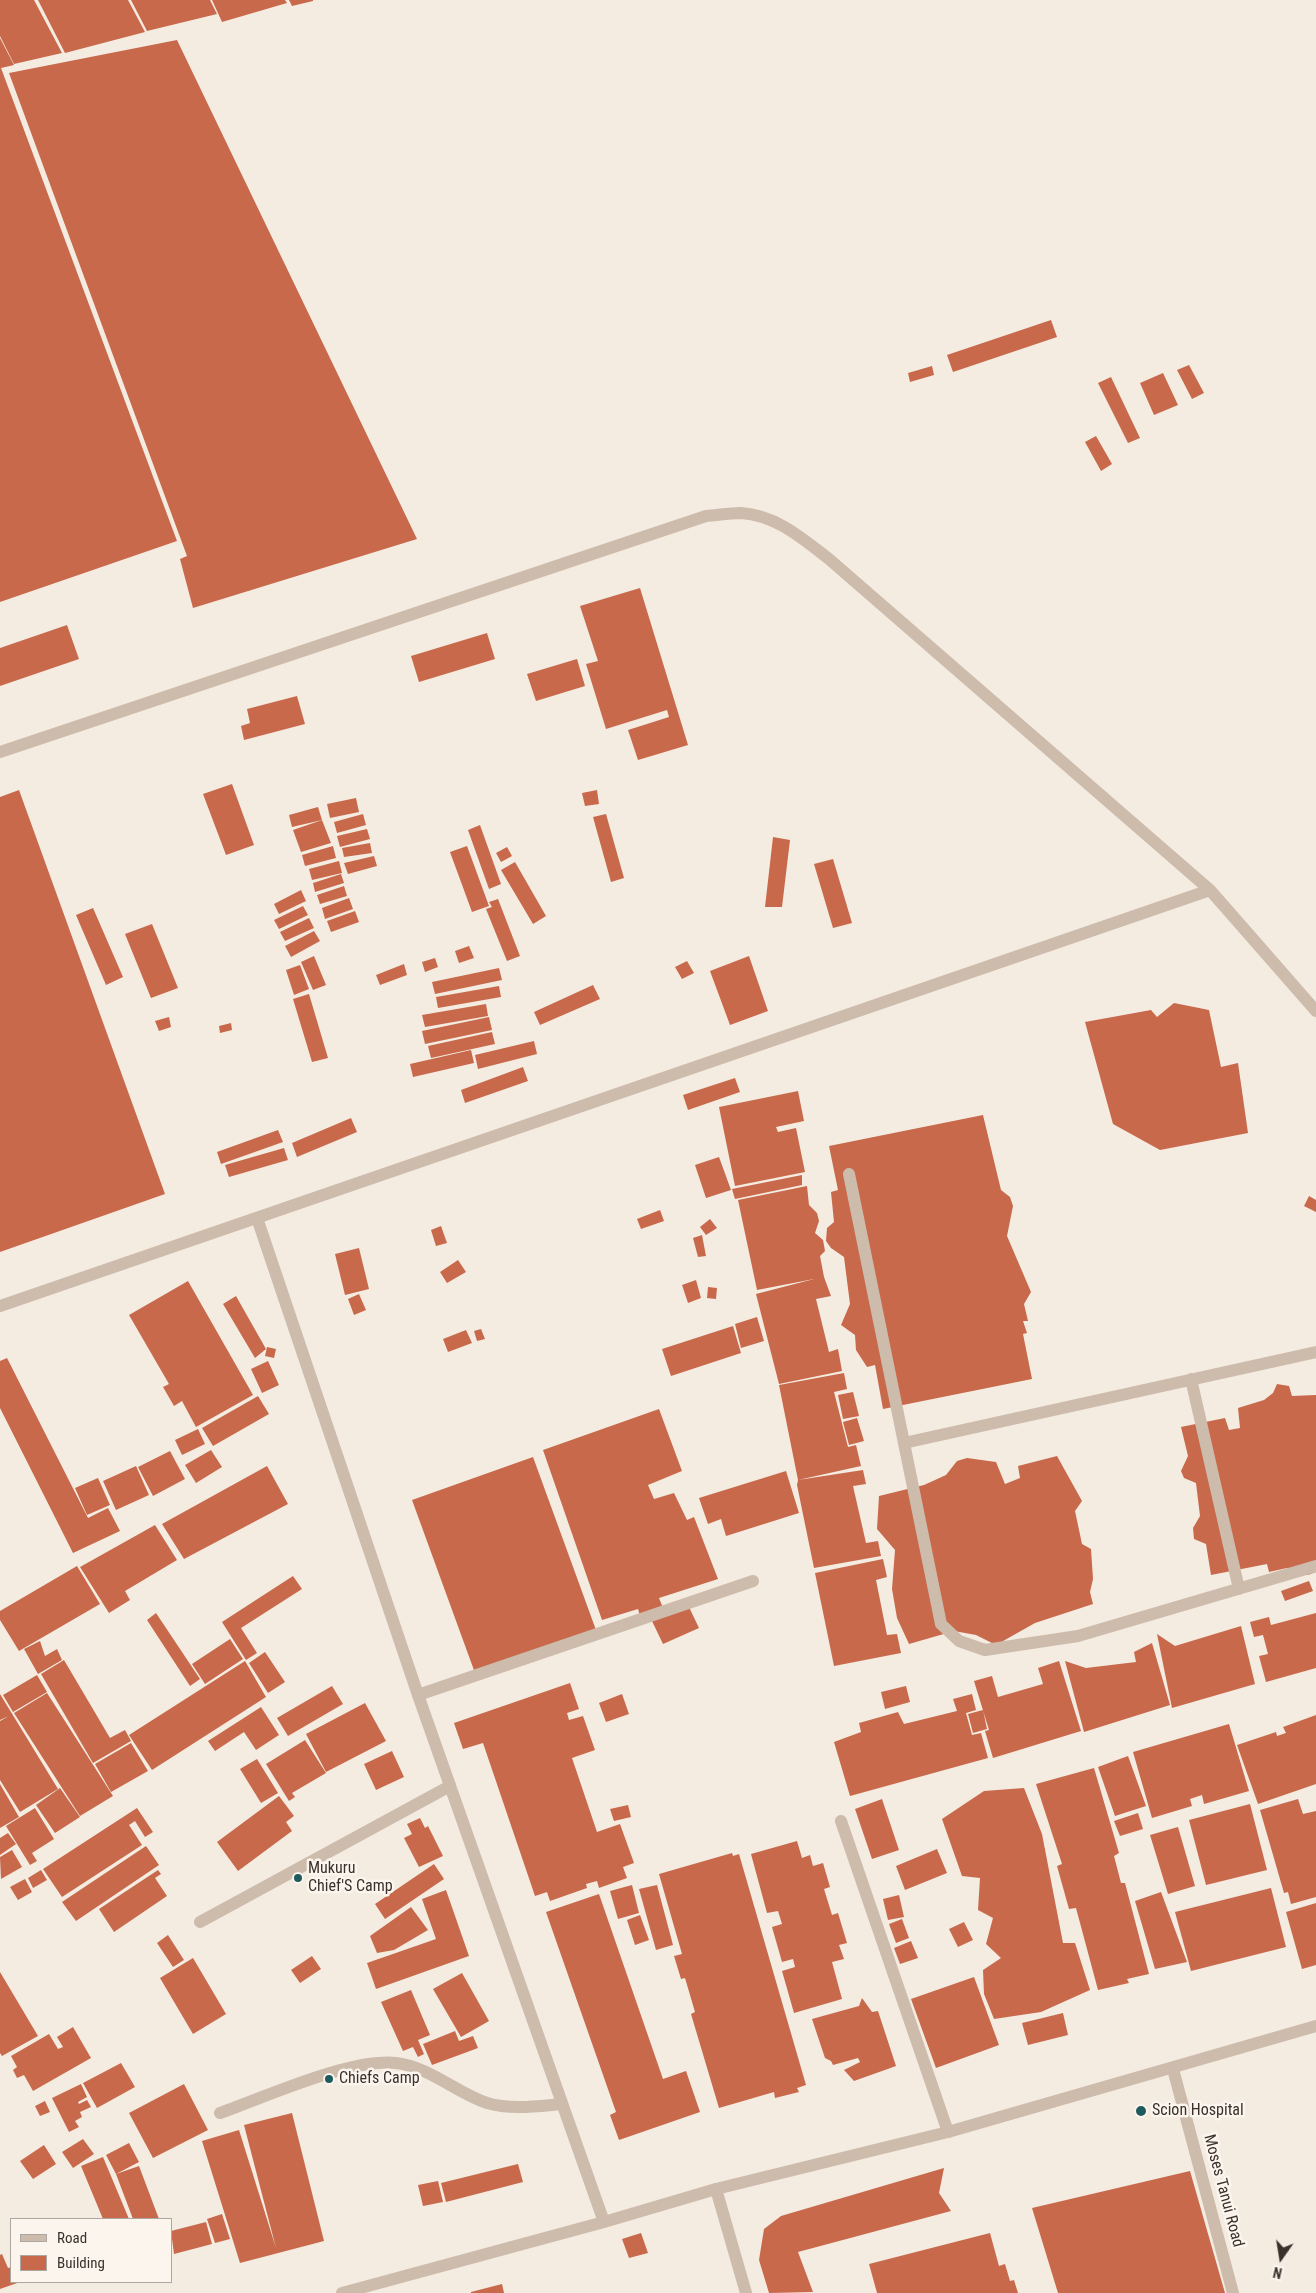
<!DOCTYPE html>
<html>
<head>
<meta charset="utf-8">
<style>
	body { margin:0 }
	#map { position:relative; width:1316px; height:2293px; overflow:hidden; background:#f4ebe1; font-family:"Roboto Condensed",sans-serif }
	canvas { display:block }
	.legend { position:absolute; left:10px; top:2218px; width:162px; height:65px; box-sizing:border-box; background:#fbf5ee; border:1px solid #aea6a0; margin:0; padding:6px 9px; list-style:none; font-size:15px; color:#3b302b }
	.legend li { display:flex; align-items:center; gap:10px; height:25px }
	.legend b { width:25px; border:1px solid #aea6a0 }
	.north { position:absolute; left:1256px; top:2233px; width:50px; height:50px; -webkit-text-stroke:4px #fbf5ee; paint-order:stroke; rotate:193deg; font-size:14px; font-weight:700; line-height:20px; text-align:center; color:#3b302b }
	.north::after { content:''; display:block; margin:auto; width:18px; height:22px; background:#3b302b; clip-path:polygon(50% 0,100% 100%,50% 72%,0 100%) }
</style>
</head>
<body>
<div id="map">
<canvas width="1316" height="2293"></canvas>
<ul class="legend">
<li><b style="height:6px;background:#cdbbac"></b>Road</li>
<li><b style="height:14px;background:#c8694b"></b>Building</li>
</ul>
<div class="north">N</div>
</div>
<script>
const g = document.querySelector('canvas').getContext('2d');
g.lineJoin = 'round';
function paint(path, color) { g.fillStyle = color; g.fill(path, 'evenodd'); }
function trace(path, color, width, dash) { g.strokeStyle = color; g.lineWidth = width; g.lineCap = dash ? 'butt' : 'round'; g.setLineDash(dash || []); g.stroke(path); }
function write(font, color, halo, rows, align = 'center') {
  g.font = font + ' "Roboto Condensed",sans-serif'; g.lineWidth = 5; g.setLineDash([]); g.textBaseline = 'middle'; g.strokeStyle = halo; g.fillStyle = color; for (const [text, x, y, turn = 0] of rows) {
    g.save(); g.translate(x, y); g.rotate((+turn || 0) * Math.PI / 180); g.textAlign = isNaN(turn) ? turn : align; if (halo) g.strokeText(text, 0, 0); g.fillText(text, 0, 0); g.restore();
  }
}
paint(new Path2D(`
	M0,0h34l28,53 -48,11 -14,-28z
	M38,0h90l17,32 -80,21z
	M131,0h79l7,14 -70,17z
	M212,0h73l2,3 -65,19z
	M289,0h24v1l-21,5z
	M0,38l14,27 -13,3 176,473 -177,61z
	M177,40l240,499 -224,69 -13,-49 7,-3 -178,-483z
	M1051,320l6,17 -104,35 -6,-17z
	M1189,365l15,28 -12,6 -15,-29z
	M932,366l2,9 -24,7 -2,-9z
	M1163,373l15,32 -24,10 -14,-32z
	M1111,377l29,61 -12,5 -30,-60z
	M1096,436l16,28 -11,7 -16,-29z
	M640,588l48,157 -50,15 -10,-30 41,-13 -2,-7 -61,19 -20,-65 12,-3 -18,-55z
	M67,625l12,34 -79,27v-38z
	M487,633l8,26 -76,23 -8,-26z
	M577,659l8,27 -49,15 -9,-27z
	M297,696l8,28 -61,16 -3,-14 9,-3 -3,-14z
	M232,784l22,61 -28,10 -23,-61z
	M19,790l146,404 -165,58v-455z
	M597,790l2,14 -14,2 -3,-13z
	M356,798l3,14 -29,6 -3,-14z
	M318,807l4,13 -30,7 -3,-12z
	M363,814l3,11 -29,8 -3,-11z
	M606,814l18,64 -13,4 -18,-65z
	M322,820l9,23 -30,9 -8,-22z
	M480,825l21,59 -12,5 -21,-59z
	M367,829l3,10 -30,8 -3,-11z
	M773,837l17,3 -8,67h-17z
	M370,843l2,10 -28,4 -2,-9z
	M333,846l3,12 -31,8 -3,-11z
	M467,846l22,60 -17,6 -22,-60z
	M507,847l5,9 -11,6 -5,-9z
	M374,856l3,10 -29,8 -4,-11z
	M833,859l19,64 -19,5 -19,-64z
	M339,861l3,12 -30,7 -3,-11z
	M515,862l31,54 -13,8 -32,-54z
	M341,874l3,9 -29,9 -2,-9z
	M344,886l3,10 -27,8 -3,-9z
	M301,890l5,11 -27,13 -5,-10z
	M349,898l4,11 -28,10 -3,-11z
	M498,899l22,57 -13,5 -21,-52 6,-2 -3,-5z
	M303,906l5,9 -29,14 -5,-9z
	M93,908l30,69 -17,8 -30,-70z
	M355,911l4,11 -28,10 -4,-11z
	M309,918l5,10 -29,13 -5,-9z
	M152,924l26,64 -27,10 -26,-64z
	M314,931l6,10 -29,16 -6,-11z
	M469,946l5,12 -15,5 -4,-12z
	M314,956l12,29 -13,5 -12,-28z
	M749,956l19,55 -38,14 -20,-54z
	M435,958l3,9 -13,5 -3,-10z
	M687,961l7,12 -12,6 -7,-12z
	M404,964l3,11 -27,10 -4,-10z
	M300,965l9,24 -15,6 -8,-25z
	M499,968l3,12 -67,14 -3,-12z
	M593,985l7,14 -60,26 -6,-13z
	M499,986l2,11 -63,11 -2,-11z
	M309,994l19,64 -16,4 -19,-63z
	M1174,1003l35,7 12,57 17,-4 10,70 -88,17 -47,-26 -28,-102 66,-12 6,7z
	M486,1004l2,12 -63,11 -3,-12z
	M169,1017l2,10 -12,4 -4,-10z
	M489,1017l3,13 -67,14 -3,-13z
	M231,1023l1,7 -12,3 -1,-7z
	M492,1032l3,12 -64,14 -3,-12z
	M534,1041l3,13 -59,15 -3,-14z
	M471,1050l3,13 -61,14 -3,-13z
	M523,1067l5,14 -63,22 -4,-13z
	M735,1078l5,14 -52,18 -5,-15z
	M798,1091l6,30 -28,6 2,5 18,-4 9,44 -70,14 -16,-79z
	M983,1115l18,75 9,7 3,9 -6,30 24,56 -7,12 4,17h-5l4,12 -4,1 9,45 -149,30 -8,-44 -8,2 -11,-17 -1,-15 -14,-10 9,-21 -6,-47 -13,-9 -5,-7 1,-13 7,-6 -3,-30 7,-2 -9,-44z
	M351,1118l6,14 -60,25 -5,-14z
	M278,1130l5,12 -62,22 -4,-12z
	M284,1148l4,12 -59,17 -4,-12z
	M719,1157l12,33 -25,8 -11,-33z
	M802,1175v10l-67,14 -3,-10z
	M807,1186l2,19 8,8 2,8 -4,12 8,7 2,11 -5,5 4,21 7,19 -15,3 13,53 9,-3 4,22 -63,13 -23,-90 58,-15 -57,11 -19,-90z
	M1309,1196l7,4v12l-12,-6z
	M660,1210l4,11 -23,8 -4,-10z
	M710,1219l7,9 -11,7 -6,-8z
	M441,1226l6,17 -11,3 -5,-16z
	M702,1235l4,21 -8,1 -5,-19z
	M359,1248l10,41 -24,6 -10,-41z
	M458,1260l8,12 -19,11 -7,-11z
	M696,1280l5,18 -13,5 -6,-18z
	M188,1281l65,114 -57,32 -14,-26 -8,5 -11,-19 6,-3 -40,-69z
	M708,1287l9,1 -1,11 -9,-1z
	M359,1294l7,16 -12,5 -6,-16z
	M236,1296l30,53 -11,9 -32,-54z
	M757,1317l7,24 -23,7 -6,-24z
	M733,1326l8,27 -70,23 -9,-27z
	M481,1329l4,10 -8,2 -3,-10z
	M466,1330l6,13 -24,9 -5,-13z
	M267,1347l9,2 -2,9 -9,-2z
	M7,1358l81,160 20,-10 12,23 -47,22 -73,-145v-47z
	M268,1361l11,24 -17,8 -11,-24z
	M844,1373l3,16 -13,3 14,55 8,-2 5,21 -63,14 -19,-95z
	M1277,1384l12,2 3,10 24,-1v177l-8,3 -10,-4h-7l-4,-3 -18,4 -2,-8 -56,11 -5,-31 -12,-5 -1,-11 7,-12 -4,-33 -12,-5 -3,-7 7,-15 -7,-29 44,-9 4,12 11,-2 -2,-20 26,-8 9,-7z
	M853,1392l6,24 -16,3 -5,-24z
	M258,1396l11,18 -56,32 -11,-18z
	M659,1409l23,62 -34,14 6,14 20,-6 13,27 7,-3 24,62 -59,19 4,10 -23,8 -2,-7 -36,11 -59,-170z
	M857,1418l7,23 -15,4 -6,-23z
	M198,1429l7,15 -23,11 -7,-15z
	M211,1450l11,17 -26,16 -11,-18z
	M170,1451l15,28 -32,17 -15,-29z
	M1057,1456l25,45 -7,10 7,33 9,5 2,30 -3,13 3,12 -58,19 -39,22 -20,-10 -22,-4 -45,13 -12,-26 -5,-29 3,-39 -18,-21 2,-33 45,-11 22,-10 11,-14 10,-3 29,4 9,22 15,-6 -2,-12z
	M533,1457l63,173 -121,43 -63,-173z
	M136,1466l13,29 -33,15 -13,-29z
	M267,1466l21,38 -104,55 -22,-35z
	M863,1470l3,14 -13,2 13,57 12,-2 3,15 -67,12 -17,-83 1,-5z
	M786,1471l13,42 -73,23 -5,-17 -13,5 -9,-26z
	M98,1478l12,27 -23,10 -12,-27z
	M155,1525l22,35 -52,31 5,9 -21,13 -29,-46z
	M883,1559l4,18 -11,3 11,55 10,-1 4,19 -67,13 -19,-93z
	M77,1566l23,38 -81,47 -19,-31v-9z
	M293,1576l9,13 -61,39 16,25 -11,7 -24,-38z
	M1309,1581l4,10 -28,10 -4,-10z
	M688,1605l11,23 -36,16 -11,-23z
	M156,1613l44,66 -10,7 -43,-66z
	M1316,1613v55l-50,14 -7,-26 9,-2 -5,-19 -9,2 -4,-15 19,-5 2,8z
	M1241,1626l14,58 -83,24 -15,-74 18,12z
	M230,1639l13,20 -38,25 -13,-20z
	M40,1641l5,15 12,-7 5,11 -24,14 -14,-25z
	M1152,1643l18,62 -86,27 -19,-71 21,7 50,-6 -2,-10z
	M265,1652l20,30 -17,11 -19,-30z
	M64,1660l46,78 15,-8 6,11 -38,22 -52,-89z
	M245,1661l21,36 -114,73 -23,-35z
	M1059,1661l22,70 -88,27 -8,-27 4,-1 -15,-49 18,-5 6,21 45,-13 -5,-16z
	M37,1675l10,17 -34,20 -10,-17z
	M570,1683l9,26 -12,4 2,7 14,-4 12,34 -23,8 25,74 23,-8 14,39 -11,4 4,11 -28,10 -2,-7 -11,3 1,4 -37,13 -3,-9 -12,4 -52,-153 -20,6 -9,-26z
	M332,1686l11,18 -55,32 -11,-18z
	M906,1686l4,16 -25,7 -4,-17z
	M47,1693l66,103 -33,20 -66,-103z
	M0,1694l58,95 -38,23 -20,-32v-59l9,-5 -9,4z
	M622,1694l7,20 -23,8 -7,-19z
	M972,1694l4,16 -10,3 6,22 9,-2 7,25 -138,38 -16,-54 27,-10 -2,-9 39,-11 6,12 53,-13 -4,-12z
	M365,1703l21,38 -60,31 -20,-38z
	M261,1707l18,28 -23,15 -12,-18 -29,19 -7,-10z
	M983,1710l4,19 -14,4 -5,-19z
	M1316,1715v69l-58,20 -21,-59 39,-13 1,4 9,-3 -3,-6z
	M1229,1724l20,67 -45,13 -2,-9 -12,4 2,7 -40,12 -19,-66z
	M305,1740l21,33 -34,20 3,4 -6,4 -23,-37z
	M131,1743l17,28 -37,21 -16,-28z
	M392,1751l12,26 -28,13 -12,-26z
	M1128,1756l18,50 -31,10 -17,-49z
	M257,1759l21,34 -17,10 -21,-34z
	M1094,1768l25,85 -5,3 7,27h4l24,91 -22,5 2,4 -31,7 -22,-82 -7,1 -12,-43 5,-2 -26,-80z
	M0,1784l19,33 -19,11z
	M60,1788l20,29 -25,16 -19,-28z
	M1024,1788l18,46 21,109h12l15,47 -49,22 -47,7 -10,-25 -1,-24 18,-12 -15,-14 7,-26 -15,-8 2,-32 -18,-2 -20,-57 42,-28z
	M279,1796l15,20 -8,6 6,9 -54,40 -21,-29z
	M882,1799l17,51 -27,9 -17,-50z
	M1298,1799l5,15 13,-3v86l-25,7 -3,-12 -4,1 -24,-83z
	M1250,1804l17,66 -61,15 -17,-65z
	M628,1805l3,12 -17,4 -4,-12z
	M35,1808l19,31 -22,14 5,8 -7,4 -24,-39z
	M137,1808l16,24 -8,5 -10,-16 -6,4 13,20 -80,52 -19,-28z
	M1138,1813l5,16 -23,7 -6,-15z
	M420,1818l5,10 3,-2 15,30 -24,11 -15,-29 8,-4 -5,-10z
	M1178,1827l17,59 -27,8 -18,-59z
	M8,1833l8,11 -16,11v-17z
	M797,1841l5,17 8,-3 3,11 10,-3 7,24 -6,2 8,26 6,-2 9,30 -8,2 5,14 -12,3 10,37 -48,14 -12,-42 13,-4 -2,-8 -11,3 -10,-35 10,-3 -4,-13 -11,2 -16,-59z
	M146,1846l13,19 -83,56 -14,-19z
	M937,1849l10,24 -42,17 -9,-24z
	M12,1850l10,17 -21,12 -1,-22z
	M732,1853l1,3 6,-2 67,231 -9,3 2,4 -24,6 -1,-6 -55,16 -28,-94 4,-2 -10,-34 -4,1 -7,-23 8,-2 -23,-80z
	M434,1864l10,15 -59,40 -10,-15z
	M41,1870l6,10 -14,8 -5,-10z
	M158,1870l3,4 -6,4 12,18 -53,36 -15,-23z
	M25,1879l7,13 -14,8 -8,-13z
	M632,1885l7,28 -21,6 -8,-28z
	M657,1885l16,60 -17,5 -17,-61z
	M1271,1888l15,59 -95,24 -16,-59z
	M446,1890l23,66 -93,33 -9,-26 69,-24 -14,-40z
	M1161,1892l26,70 -32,7 -20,-68z
	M599,1894l64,185 23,-8 14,41 -81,28 -9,-25 6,-3 -70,-200z
	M899,1895l5,22 -16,3 -5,-21z
	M1316,1903v62l-14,4 -16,-57z
	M411,1907l17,23 -34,20 -17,3 -7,-17z
	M640,1915l9,25 -14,5 -8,-25z
	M902,1919l7,19 -13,5 -7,-19z
	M964,1922l9,18 -15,7 -9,-18z
	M168,1935l16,25 -11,7 -16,-24z
	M911,1941l7,17 -18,6 -6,-16z
	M312,1956l9,13 -21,14 -9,-13z
	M193,1958l33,56 -33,20 -33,-56z
	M0,1972l38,64 -36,20 -2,-3z
	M462,1973l27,48 -28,16 -28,-48z
	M974,1977l25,68 -63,23 -25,-69z
	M411,1990l19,45 -12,5 6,14 -6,3 -5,-10 -10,4 -22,-49z
	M862,1998l10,14 6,-1 18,55 -42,15 -10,-11 16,-8 -2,-4 -25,7 -2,-4 -6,-3 -13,-39 47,-13z
	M1063,2013l5,22 -40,10 -6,-22z
	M73,2027l18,31 -58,33 -9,-16 -7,3 -4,-8 4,-3 -6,-11 38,-22 9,15 5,-2 -6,-10z
	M455,2031l4,10 14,-5 5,12 -46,17 -9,-21z
	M121,2063l14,24 -38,21 -14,-25z
	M81,2084l6,13 -9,5 1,2 8,-4 4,7 -11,5 2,5 -7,4 4,6 -10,5 -17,-34z
	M184,2084l24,46 -55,28 -24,-45z
	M45,2101l5,11 -10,4 -5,-10z
	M292,2113l32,128 -84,22 -38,-122 37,-11 37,118 -32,-123z
	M83,2139l11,15 -21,14 -11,-16z
	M129,2143l10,19 -23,12 23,-8 20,53h-26l-17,-45 -10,-19z
	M44,2145l12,19 -23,15 -13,-18z
	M103,2157l26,62h-26l-22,-53z
	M518,2164l5,18 -77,20 -5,-19z
	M944,2168l-5,25 12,18 -153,41 15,40 -44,1 -10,-33 5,-31 17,-13z
	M1190,2171l35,122h-167l-26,-85z
	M438,2181l5,21 -20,4 -5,-21z
	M222,2214l8,25 -15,4 -8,-24z
	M206,2222l6,22 -38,10 -3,-23z
	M641,2233l7,20 -19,5 -7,-19z
	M990,2233l9,33 6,-2 5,17 4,-1 4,13h-141l-8,-29z
	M2,2254l6,14 3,-1v15h9l-20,7v-34z
	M502,2284l2,9h-33v-1z`), '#c8694b');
trace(new Path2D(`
	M849,1174l92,450 18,17 26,9 93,-14 238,-70
	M1191,1379l48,210
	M904,1443l412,-91
	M418,1695l335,-114
	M841,1821l107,311
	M200,1922l250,-136
	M220,2113c45,-16 130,-55 176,-50 34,4 59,29 91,40 24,7 51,3 75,1
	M716,2189l30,104`), '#cdbbac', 12);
trace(new Path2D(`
	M0,752l706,-236c12,-1 24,-3 35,-3 35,2 62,26 88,46l381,331 106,121
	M257,1218l161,477 186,527
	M0,1306l1210,-416
	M1173,2069l60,224
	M342,2293l262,-71 112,-33 232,-57 368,-106`), '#cdbbac', 12);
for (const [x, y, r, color] of [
	[298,1878,5,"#1f5a5e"],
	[329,2079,5,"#1f5a5e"],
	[1141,2111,6,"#1f5a5e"]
]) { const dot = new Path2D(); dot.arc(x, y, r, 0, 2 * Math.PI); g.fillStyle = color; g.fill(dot); trace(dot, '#fbf5ee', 2); }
write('16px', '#3b302b', '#fbf5ee', [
	["Mukuru",308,1869],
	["Chief'S Camp",308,1887],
	["Chiefs Camp",339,2079],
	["Scion Hospital",1152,2111]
], 'left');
write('16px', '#3b302b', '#fbf5ee', [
	["Moses Tanui Road",1223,2191,75]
]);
</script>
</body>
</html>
